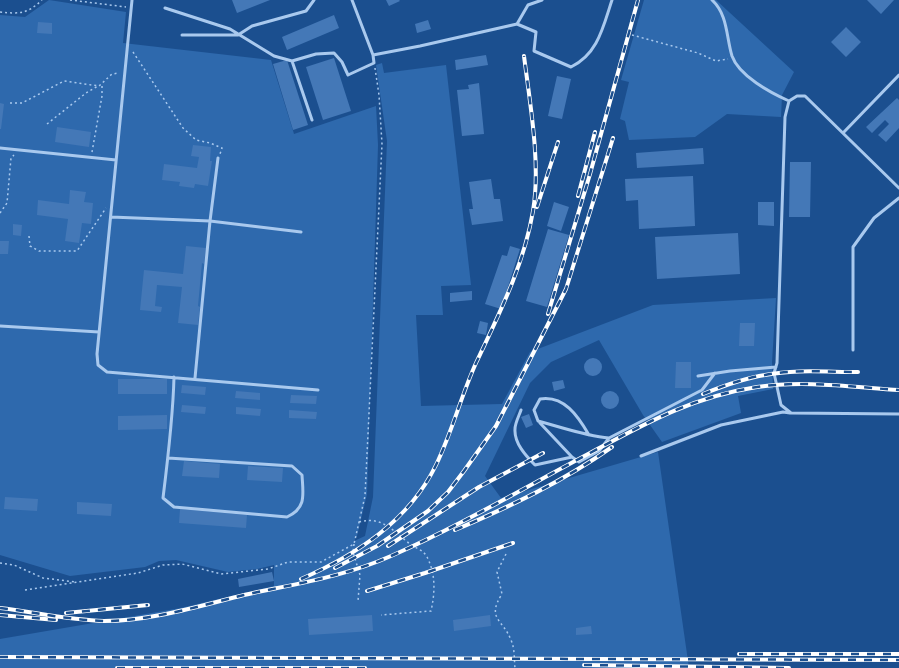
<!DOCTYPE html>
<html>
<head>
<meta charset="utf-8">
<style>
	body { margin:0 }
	canvas { display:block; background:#1b4f8f }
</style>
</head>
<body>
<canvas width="899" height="668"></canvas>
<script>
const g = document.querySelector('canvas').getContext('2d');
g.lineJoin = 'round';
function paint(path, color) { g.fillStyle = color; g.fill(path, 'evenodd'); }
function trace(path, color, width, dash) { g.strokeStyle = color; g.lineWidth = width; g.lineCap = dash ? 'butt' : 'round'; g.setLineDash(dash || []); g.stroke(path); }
paint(new Path2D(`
	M49,0l77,12 -3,31 148,17 23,74 82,-28 2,39 -11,349 -10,42 -3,5 11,-5 8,-39 14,-356 -11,-76 6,-2 2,10 62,-8 25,220 -30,1 2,29h-27l5,91 81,-2 28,-52 123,-47 123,-7 -4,64 1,27 -35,7 3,17 -79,29 -19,-27 -44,-75 -48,22 -21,21 -45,93 16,22 157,-46 31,216h-689v-29l181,-31 93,-22v-21l-17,4 -29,3 -52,-12 -17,1 -14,6 -75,9 -70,-21v-540l25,2z
	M644,0h72l78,72 -12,23 -1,22 -54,-3 -32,23 -66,3 -4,-19 -5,-2 9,-37 -8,-2z`), '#2e69ad');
paint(new Path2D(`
	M232,0h38l-33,13z
	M386,0h13l1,1 -11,5z
	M867,0h27l-13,14z
	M334,15l5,13 -52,22 -5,-13z
	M428,20l3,9 -14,4 -2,-9z
	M38,22l14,1v11l-15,-1z
	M846,27l15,15 -15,15 -15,-15z
	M486,55l2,10 -32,5 -1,-10z
	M334,58l17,53 -28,9 -17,-53z
	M287,60l21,65 -15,5 -20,-66z
	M557,76l14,3 -9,40 -14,-3z
	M479,83l5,51 -22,2 -5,-46 12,-1 -1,-4z
	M897,98l2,2v28l-13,14 -8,-7 11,-11 -4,-4 -13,13 -6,-6z
	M0,103l4,1 -3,25h-1z
	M57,127l34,5 -2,15 -34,-5z
	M193,145l18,2 -1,14h2l-4,25 -13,-2 -1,4 -15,-2 1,-4 -18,-2 2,-16 33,4 2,-11 -8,-1z
	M703,148l1,16 -67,4 -1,-15z
	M790,162h21l-1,55h-21z
	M693,176l2,50 -56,3 -1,-29 -12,1 -1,-22z
	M491,179l3,20h6l3,22 -31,4 -3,-16h4l-4,-27z
	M70,190l16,2 -2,10 9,1 -2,21 -9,-1 -3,20 -14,-2 3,-22 -31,-4 1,-15 31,4z
	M554,202l15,5 -8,24 -14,-5z
	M758,202h16v24l-16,-1z
	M13,224l9,1 -1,11 -8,-1z
	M548,229l21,6 -22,72 -21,-6z
	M738,233l2,41 -83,5 -2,-42z
	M0,241h9l-1,13h-8z
	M186,246l20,2 -2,16 -2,-1 -4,43 2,1 -2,18 -20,-2 4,-36 -25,-2 -2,21 7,1 -1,5 -21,-2 4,-40 39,4z
	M510,246l10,3 -19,60 -16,-5 17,-49 5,1z
	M472,291v9l-22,2v-9z
	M480,321l8,2 -2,12 -9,-2z
	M740,323h15l-1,23h-15z
	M584 367a9 9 0 1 1 18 0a9 9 0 1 1-18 0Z
	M676,362h15v26h-16z
	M118,379h49v15h-49z
	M563,380l2,8 -11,3 -2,-9z
	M182,385l24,2 -1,8 -24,-2z
	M236,391l24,2v7l-25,-2z
	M601 400a9 9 0 1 1 18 0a9 9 0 1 1-18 0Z
	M291,395l26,1 -1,8 -26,-1z
	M182,405l24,2 -1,7 -24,-2z
	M236,407l25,2 -1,7 -24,-2z
	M289,410l28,2 -1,7 -27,-1z
	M529,414l4,11 -7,3 -5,-11z
	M167,415v14l-49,1v-14z
	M184,461l36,3 -1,14 -37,-2z
	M248,466l35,2 -1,14 -35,-2z
	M5,497l33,2 -1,12 -33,-2z
	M77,502l35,2 -1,12 -34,-2z
	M180,509l67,6 -1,13 -67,-5z
	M272,572l2,9 -35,6 -1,-8z
	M372,615l1,16 -64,4 -1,-16z
	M490,615l1,11 -37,5 -1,-11z
	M591,626l1,8 -16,1v-7z`), '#4478b7');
trace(new Path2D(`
	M70,0l56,7
	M0,12c20,2 27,2 42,-12
	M632,35l66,18 18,8 12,-2
	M133,52l50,76 13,12 14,3 12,5 -2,6
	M10,103h12l42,-22 35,5 13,-12 7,-1
	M47,124l39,-31 12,-7
	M92,152l10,-56v-13
	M0,213l7,-10 4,-45 3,-3
	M29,236l1,10 9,5h38l29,-43
	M359,522c25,-7 36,12 54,24 5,3 11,5 14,11 9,17 8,36 4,54l-50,4
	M354,544l-1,8 7,23 -2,26
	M506,554l-9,18 5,22c-16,25 1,25 9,46 4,9 3,19 4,28
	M0,563l14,2 29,13 33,4
	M25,590l113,-17 25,-8 19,-1 39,10 47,-5 20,-7h33l33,-18 11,-48 17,-352 -3,-49 -4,-27`), '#a9c9ee', 1.5, [2, 3]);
trace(new Path2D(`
	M132,0l-35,354 1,11 9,7 211,18
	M712,0c16,15 14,36 20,56 7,20 39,37 57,45
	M165,8l65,21 44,27 18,5 20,59
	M517,24l11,-19 14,-5
	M182,35h56l14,-9 54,-15 8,-11
	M373,55l47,-9 97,-22 19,8 -2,19 37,16c27,-13 32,-40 41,-67
	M292,61l24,-7 18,-1 8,9 6,13 26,-12 -1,-8 -21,-55
	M843,133l56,-58
	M0,148l116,12
	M899,188l-94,-92h-8l-8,5 -4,16 -8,246 -3,10 7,32 10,8 108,1
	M111,217l99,4 91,11
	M0,326l99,6
	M853,350v-103l21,-29 25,-20
	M698,376l32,-5 46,-4
	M195,378l15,-157 8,-63
	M521,410c-2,6 -6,13 -6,19 -1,14 11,27 20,36l37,-8 7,5 20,-11 10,-13
	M540,423l32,34
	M589,435c-11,-19 -25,-40 -49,-36l-6,11 4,11c23,6 47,15 71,17l93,-48 13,-17
	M641,456l80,-31 62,-13 7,1
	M168,458l124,8 10,9c1,19 5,33 -15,42l-113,-10 -11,-9c5,-40 10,-80 11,-121`), '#a9c9ee', 3);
const rail = new Path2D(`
	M578,196l17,-64
	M537,207l21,-65
	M548,314l42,-140 48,-174
	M703,394c20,-8 41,-16 62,-19 30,-6 62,-3 93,-3
	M455,530c56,-24 107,-48 157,-83
	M388,546l91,-59 64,-34
	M335,568l42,-22 51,-35 20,-19 16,-21 32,-45 70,-137 47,-151
	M301,579c55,-24 108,-58 135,-114 16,-33 25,-69 40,-102 23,-49 48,-98 57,-152 8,-47 -3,-107 -9,-155
	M367,591l58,-18 88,-30
	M0,608c34,4 69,12 104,13 47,0 95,-15 140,-26 50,-11 100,-18 147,-39 68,-30 133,-68 199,-103 56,-30 102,-56 167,-66 47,-7 95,0 142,3
	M66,613l82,-8
	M0,615l56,5
	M739,654h160
	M0,657l899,3
	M584,665l205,3
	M117,668h248`);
trace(rail, '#fff', 4);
trace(rail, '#1b4f8f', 2.5, [8]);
</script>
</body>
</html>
